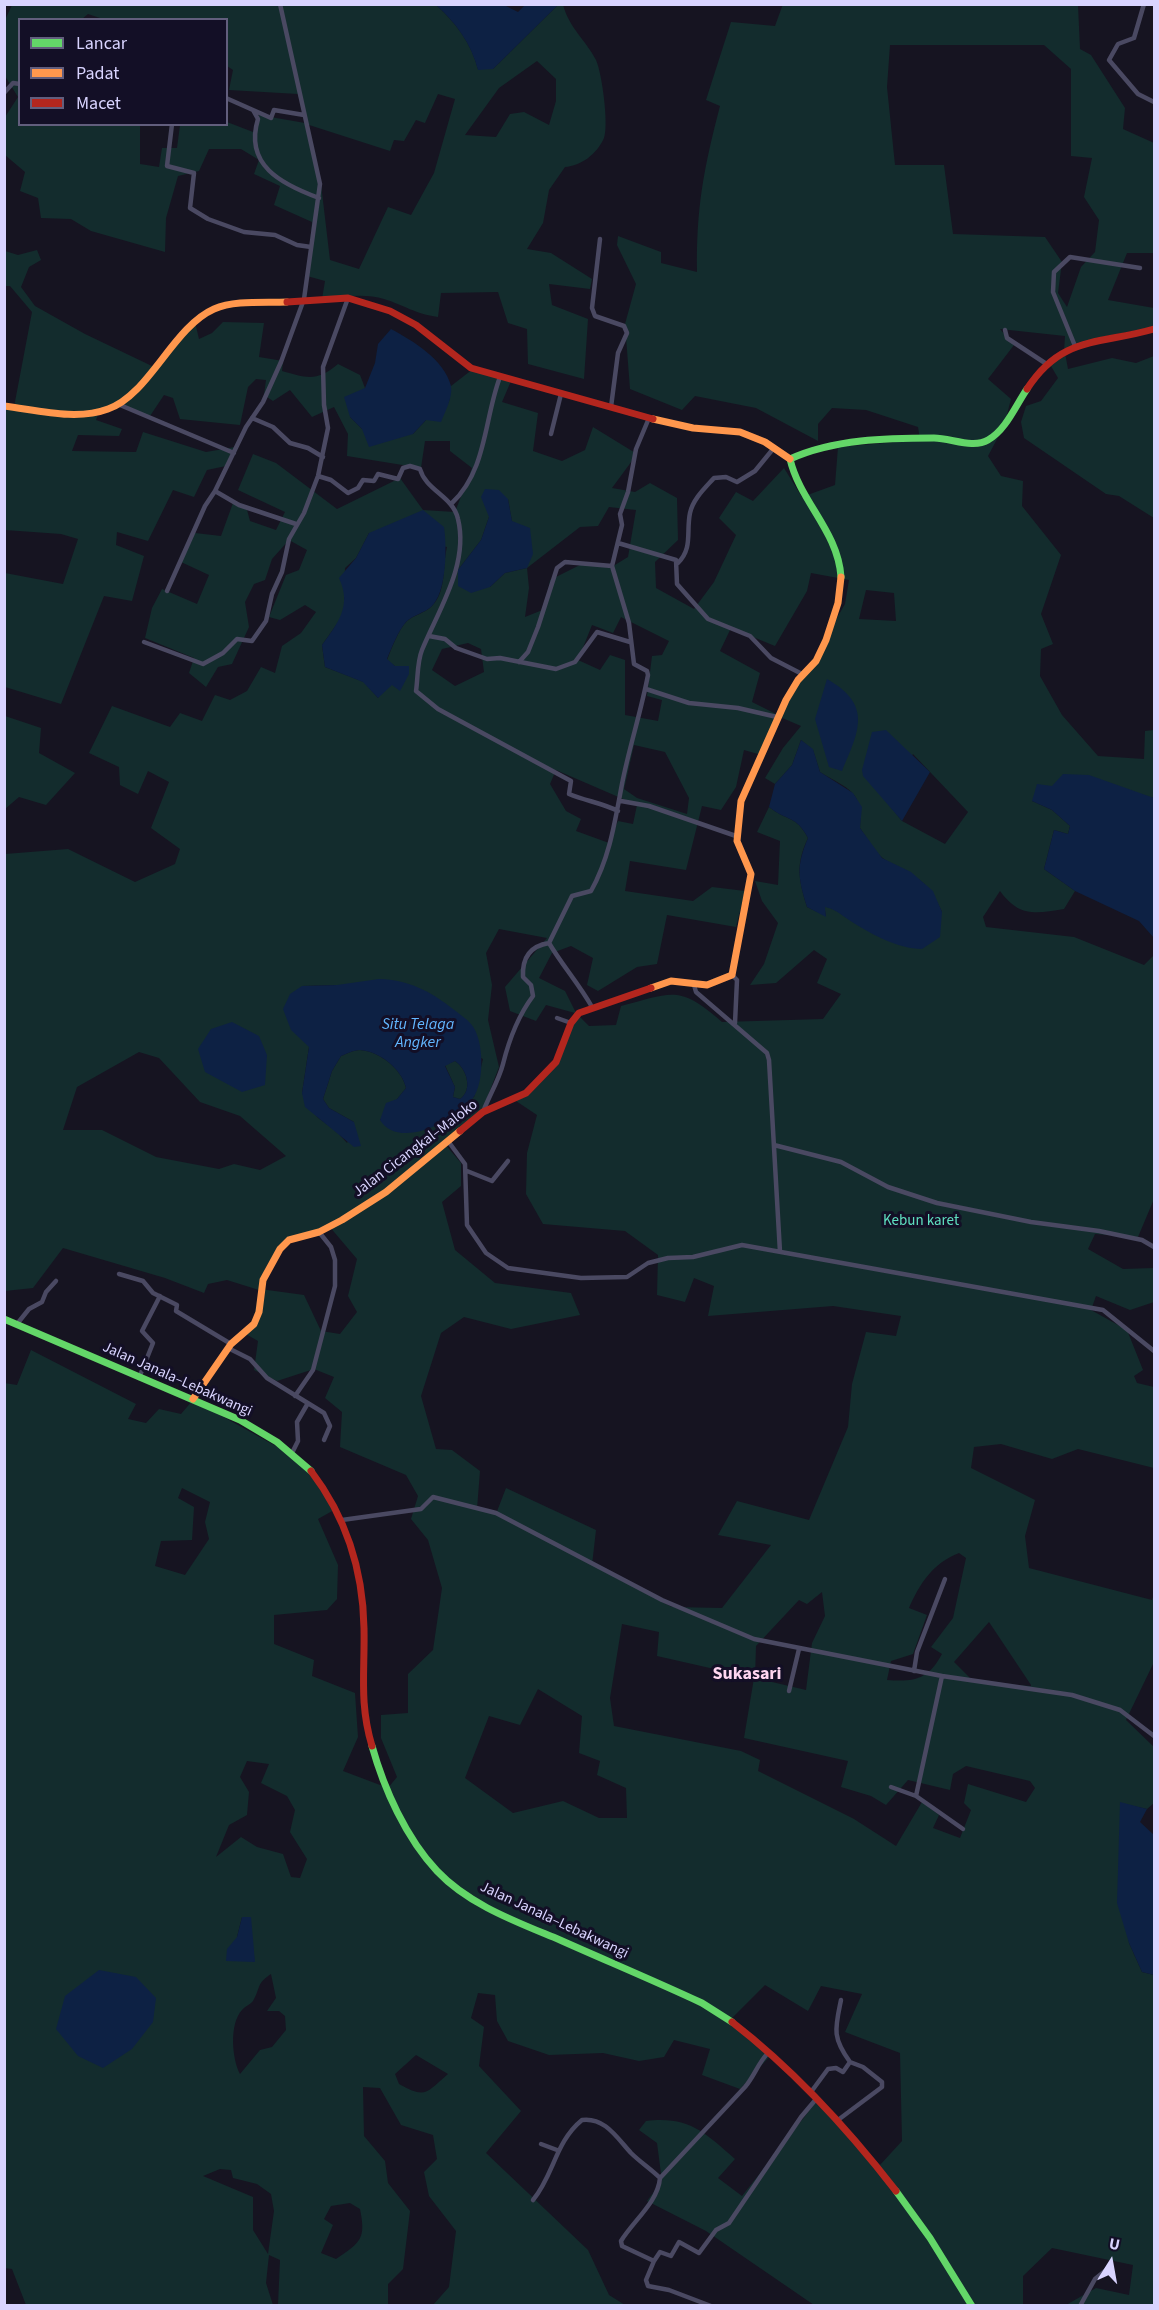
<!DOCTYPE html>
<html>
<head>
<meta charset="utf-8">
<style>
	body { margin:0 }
	#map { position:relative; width:1159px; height:2310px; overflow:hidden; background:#161421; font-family:"Source Sans 3",sans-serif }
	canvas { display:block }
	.frame { position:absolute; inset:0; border:6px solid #d9d4ff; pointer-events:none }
	.legend { position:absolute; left:18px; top:18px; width:210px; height:108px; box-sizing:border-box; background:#130f26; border:2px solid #625e7d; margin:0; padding:8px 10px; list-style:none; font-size:18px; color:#d9d4ff }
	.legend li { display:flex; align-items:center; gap:12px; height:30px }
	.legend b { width:30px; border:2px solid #625e7d }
	.north { position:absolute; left:1081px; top:2232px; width:60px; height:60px; -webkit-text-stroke:4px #130f26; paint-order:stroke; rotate:11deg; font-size:16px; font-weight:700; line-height:24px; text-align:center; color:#d9d4ff }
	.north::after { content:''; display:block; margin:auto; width:21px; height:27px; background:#d9d4ff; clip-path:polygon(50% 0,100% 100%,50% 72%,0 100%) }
</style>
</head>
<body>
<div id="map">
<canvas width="1159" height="2310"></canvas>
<div class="frame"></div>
<ul class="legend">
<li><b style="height:8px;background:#63d668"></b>Lancar</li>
<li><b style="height:8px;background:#ff974d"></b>Padat</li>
<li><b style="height:8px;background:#b3261e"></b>Macet</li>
</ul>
<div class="north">U</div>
</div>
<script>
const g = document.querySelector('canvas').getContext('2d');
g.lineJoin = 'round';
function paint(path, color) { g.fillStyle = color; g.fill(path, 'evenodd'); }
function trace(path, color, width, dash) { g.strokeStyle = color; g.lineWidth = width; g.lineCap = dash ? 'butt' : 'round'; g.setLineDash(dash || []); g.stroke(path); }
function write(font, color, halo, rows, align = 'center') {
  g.font = font + ' "Source Sans 3",sans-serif'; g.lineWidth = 6; g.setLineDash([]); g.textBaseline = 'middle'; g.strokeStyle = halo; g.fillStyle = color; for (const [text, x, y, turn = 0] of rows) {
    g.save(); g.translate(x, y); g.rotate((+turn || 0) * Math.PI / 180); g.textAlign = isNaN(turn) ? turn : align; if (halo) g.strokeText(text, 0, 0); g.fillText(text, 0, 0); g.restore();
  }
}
paint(new Path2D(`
	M783,4l295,1 2,44 11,6 34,53 -2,21 31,14v110h-27l-19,47 46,8v19l-58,11 -31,15 3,16 44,-11 24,5 18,-7v162l-35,-22 -13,-2 -82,-56 -3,-16 5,-16 15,-5 17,-23 -10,-17 16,-9 1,-16 -65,-7 14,16 -26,34 23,20 -7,27 -16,30 13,20 22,5 -1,25 39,49 -20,59 12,30 -12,5 -1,27 22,39 36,41 46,3 1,-28 9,-1v68l-102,-12 -20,15 20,9 18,16 -2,8 -14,-4 -10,39 31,22 -11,18c-29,5 -45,8 -64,-18l-17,26 3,10 88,10 70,28 10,-10v244l-16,38 -43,-3 -7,15 35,20 31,-1v34l-24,8 -34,-14 -5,14 36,20 16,40 -9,6 3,7 17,4v81l-76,-19 -26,10 -51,-15 -27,3 -3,21 64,32 -10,36 4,32 123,32 2,-6v68l-28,58 28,27v56l-7,6 -27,-6 9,140 13,29 12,3v330h-88l30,-17 33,7 4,-30 -81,-17 -29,28v29h-209l-108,-74 -59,-30 15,-20 -5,-38 -18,-13 7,-9c43,-5 58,11 89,38l-17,19 24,18 75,-95 63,64 22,-24 -2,-88 -55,-21 17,-38 -41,-8 -13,25 -43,-26 -34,34 40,36 -31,34 -38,-14 8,-26 -36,-9 -10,17 -25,4 -36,-8 -54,2 -41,-14 -11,-20 -2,-26 -17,-2 -7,25 13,9 -5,39 42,45 -35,42 102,97 21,45 16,10h-192l16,-18 7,-56 -27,-35 -5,-24 13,-13 -4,-24 -32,-10 -21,-37 -17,-1 1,49 21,25 3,22 22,28 -7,58 -15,15v21h-110l2,-45 -11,-5 -3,28 7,22h-247l-14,-36 -8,-1v-885l13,2 14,-35 105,54 -8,15 18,4 13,-14 22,5 12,-14 99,55 24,26 18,29 -16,9 20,46 -1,34 -10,11 -53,5v29l40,16 -2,16 43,17 3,44 -15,34 45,17 9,-11 -16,-39v-23l27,-2v-39l25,-24 9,-62 -14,-48 -17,-21 7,-23 -12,-21 -66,-28 2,-35 -17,-14 9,-21 -20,-8 -37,12 -23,-11 4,-29 -14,-8 9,-12 6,-31 -32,-10 -19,4 -4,9 -39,-15 -102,-30 -30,40 -28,3v-437l63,-5 67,33 40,-18 5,-15 -29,-21 18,-46 -21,-11 -10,23 -18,-9 -1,-18 -30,-14 23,-47 58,21 10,-14 22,8 13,-26 15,5 17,-9 14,-24 14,6 7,-27 19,-13 15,-21 -11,-7 -25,15 -11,-3 17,-42 13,-5 8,-20 -18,-10 -17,19 -7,21 -11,4 -9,18 4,25 -17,37 -14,3 -12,20 -17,-14 5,-15 -49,-20 7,-30 10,-19 35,15 12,-29 -28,-13 14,-29 26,3 12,-33 14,7 3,11 26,9 9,-18 -47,-22 15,-36 23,9 61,46 63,-31 23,32 32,2 17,-44 -22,-17v-10h-25l-4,27 -74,-12 1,-22 -14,-27 -22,10 -22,-27 -17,11 -9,-6 2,-15 -10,-1 -8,8 -8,38 -60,-6 -7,-21 -9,-3 -14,21 -38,-11 -12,4 -4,11 26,9 -3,7 -41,-1 -6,16 64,1 7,-20 63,20 29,-5 -9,19 -19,4 -13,27 -21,-7 -25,51 -31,-9 -1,13 28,11 -12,45 -28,-5 -43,108 -56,-17v-114l58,11 15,-45 -17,-5 -56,-4v-123h9l18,-95 -22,-26h-5v-35l13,4 19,-5 4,10 -12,7 -8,20 14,19 50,28 69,33 40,-49 5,21 13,-6 11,-11 41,1 -5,34 24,4 -1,10c25,7 35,11 56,-7l22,11 5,13 -15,29 12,12 51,5 13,-14 23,-18 2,-16 22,-17 38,12 -9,21 36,11 -5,38 29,10 23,-11 8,-23 44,27 -25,34 23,4 15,-9 27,15 1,42 -23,22 1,26 38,21 20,-27 22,-47 -17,-17 17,-26 17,9 31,-33 18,29 33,-12 3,-38 82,-7 -2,-13 -52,-17 -34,-2 -14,16v17l-62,-33 -61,-12 -13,14 -52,-21 -5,-65 11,-40 -19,-39 1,-9 43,16v11l36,9c-1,-64 7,-105 23,-166l-14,-6 25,-78 44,4zM890,45h154l27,24v87l21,2 -8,39 15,23 -4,32 -14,15 -14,40 -9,-14 4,-31 -17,-25 -92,-3 -9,-69h-49l-8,-78zM508,499l4,22 15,47 -22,5 -15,14 -32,-17 23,-30 8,-23zM609,507l27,3 -8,47 -18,11 -24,-6 -36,18 -5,29 -20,8 4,-29 -2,-20 53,-41 18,-1zM369,533l78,14c-5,19 0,44 -15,59 -7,7 -18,9 -25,15 -9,9 -15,27 -20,39l8,6 -17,32 -14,-16 -39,-15 -3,-22 22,-31 1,-46 11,-10zM811,573l38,7 -4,24 -65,112 -28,-14 8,-29 -40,-22 11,-23 44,18 32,-55zM866,590l28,3 2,28 -37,-2zM621,617l48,24 -7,14 -10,1 -5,40 15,4 -4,21 -33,-6v-55l-15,-5 -10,15 -22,-10 14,-35 21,8zM468,643l13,6 3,23 -29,14 -23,-16 10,-21zM780,717l21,9 -18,22 -18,30 10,6 17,-19 9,-25 12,10 7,22c29,18 43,18 40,56 7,9 14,24 24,31 30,20 41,15 58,53l-92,8 -16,-11 -10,-3 2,10 -19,-9c-8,-28 -12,-41 1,-69 -12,-23 -20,-16 -39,-31l-12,25 23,9 -2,44 -23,-4 7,20 16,22 -14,41 -14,21 26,-2 38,-33 13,9 -10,24 24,11 -18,25 -101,3c-43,-38 -50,-29 -101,-16l-5,19 -27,1 -13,-13 -11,-22 -26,-13 13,-25 19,-7 22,12 -6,27 11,6 39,-24 20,-3 10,-49 69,12 9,-36 -33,-4 -19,14 -68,-10 5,-30 56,9 16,-64 19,4 15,-23 8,-37 14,4zM634,745l31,7 24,46 -2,16 -50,-16 -13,-9zM913,754l55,58 -23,32 -43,-23 -17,-21zM556,770l81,35 -4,19 -15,-3 -9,22 -33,-12 5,-12 -15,-8 -16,-27zM499,929l48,9 -42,49 5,24 26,10 10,-16 29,8 -19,49 -40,39 21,14 -10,38 -1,41 17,30 82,7 33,24 -1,40 28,7 9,-24 20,8 -6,30 125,-10 68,10 -5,20 -30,-4 -14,52 -4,43 -39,93 -72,-19 -19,34 53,10 -49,63 -50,-1 -80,-42 4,-35 -90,-42 -10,26 -19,-5 3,-38 -28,-21 -16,-1 -15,-53 20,-63 23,-16 47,12 69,-14 -9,-22 -76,-10 -40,-33 -13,-48 19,-16v-23l-17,-20 38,-32 17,-44 -11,-47 4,-35 -6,-32zM337,985l146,74 -9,38 -94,23 26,-32c-4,-19 -27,-37 -46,-38 -6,0 -14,4 -19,6l-9,15 -9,28 6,9 25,14 -7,21 -11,-12 -19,-14 -15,-24 7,-46 -7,-61zM139,1052l20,6 41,44 40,14 46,40 -26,14 -26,-6 -15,5 -63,-12 -54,-27h-39l14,-43zM329,1226l28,33 -9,37 9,16 -17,22 -19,-3 -17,-36 -44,-6c5,-42 35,-50 69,-63zM182,1488l28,14 -5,20 4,17 -24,36 -30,-9 6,-25 31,-1 2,-33 -16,-9zM959,1553l7,5 -13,60 -22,29 11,7c-14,26 -28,28 -55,26l4,-19 22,-7 14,-39 -18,-7c11,-25 24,-45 50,-55zM822,1592l3,24 -13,27 -6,47 -51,-12 1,-32 43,-46 8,4zM989,1622l42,63v1l-57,-4 -20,-20zM622,1624l37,8 -2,24 97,22 -10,60 104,23 -7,26 30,9 15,9 22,-25 42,10 3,-16 13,-8 64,15 5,7 -9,14 -58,-18 -4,19 7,7 -11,28 -27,-10 6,-13 -17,-13 -26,44 -42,-27 -96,-48 2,-11 -19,-9 -127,-25 -4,-28zM538,1689l44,27 -3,37 21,8 -3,14 29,13 1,30h-28l-36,-17 -50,12 -48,-35 24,-62 31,9zM247,1761l22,3 -8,19 26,13 8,14 -5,22 17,27 -7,19 -9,-1 -8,-23 -26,-7 -16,-10 -25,20 13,-32 18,-10 2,-23 -9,-15zM242,1917l12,45 -17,-25zM271,1974l5,24 -9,13h12l6,5 1,14 -14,17 -12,3 -20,24c-8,-15 -11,-50 2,-64 3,-4 8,-5 11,-9 8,-14 3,-17 18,-27zM416,2055l32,19c-22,19 -22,25 -49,10l-4,-10zM220,2169l11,1 2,8 24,6 14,10 3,17 -6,43 -15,-24v-33l-50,-21zM350,2203l10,6c6,30 1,33 -24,50l-15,-6 12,-28 -9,-6 7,-13z
	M12,5h424c20,18 35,38 42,64h15l65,-64h5c7,24 22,34 33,55 6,13 13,65 8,78 -7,16 -23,28 -39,29l-16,23 -6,33 -16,26 24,4 41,26 -2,10 -41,-5 3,21 36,14 -4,60 -56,-15 -1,-35 -19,-6 -10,-31 -57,1 -3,24c-23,-3 -34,-12 -54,-18 -19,-6 -43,-2 -62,0l3,-18 -18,-5 5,-54 -38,-17 6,-19 -26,-12 5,-14 -18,-11h-32l-10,22 -21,5 -12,42 -1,34 -74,-21 -20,-12 -30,-1 -3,-20 -18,-7 5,-19 -20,-17v-38l13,-20 -13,-21v-56zM88,14l18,6h120l1,46 6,4 -4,20 69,4 7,29 -46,-8 -6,17 -26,-10 -1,2 -46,1 -3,23h-15l-3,19 -19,-3v-39l-120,-1v-104l62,-1zM537,61l19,18v22l-7,24 -25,-13 -14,2 -14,23 -31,-2 34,-47zM438,94l17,5 -21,74 -23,42 -23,-8 -29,62 -29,-9 -9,-76 -15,-60 84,27 4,-11 10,1 12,-21 9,3z
	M5,716l36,12 -2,25 36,20 -29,32 -27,-8 -14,12z
	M455,1061c12,8 18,29 5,38l-7,-2 2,-10 -10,-22z`), '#132c2d');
paint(new Path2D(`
	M436,5h68l14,7 7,-7h33l-65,64 -15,1c-7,-27 -22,-47 -42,-65z
	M391,329c22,12 53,30 60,57 2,11 -6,26 -10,36l-15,-2 -13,14 -44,13 -7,-18 -12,-12 -6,-20 21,-9 10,-25 3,-19z
	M485,489l14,1 9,9 4,22 18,7 3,26 -6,14 -22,5 -15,14 -19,6 -13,-7v-16l23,-30 8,-23 -8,-20z
	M423,510l21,17c3,20 3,66 -13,80 -7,6 -18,8 -25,15 -8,9 -14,25 -19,37l8,7h14v8l-9,17 -8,-6 -14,13 -15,-16 -38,-15 -3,-22c16,-22 30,-39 17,-67l17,-20 13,-25z
	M827,679c46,26 32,52 15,92l-13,-4 -14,-48z
	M886,730l44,42 -28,49 -39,-45 -1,-6 10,-38z
	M801,740l12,9 7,23 33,21 9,14 -2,21 22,30 29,14 22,19 9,21 -2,25 -18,12c-24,0 -53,-16 -73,-29 -9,-6 -14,-11 -24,-13l1,10 -19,-10c-9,-29 -11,-41 1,-69 -12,-23 -20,-16 -39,-31l6,-23 17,-19z
	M1063,774l26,1 65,23v140l-15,-17 -64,-30 -31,-22 10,-39 14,4 2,-8 -18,-16 -20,-9 5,-17 15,2z
	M379,979c30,1 51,12 74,30 6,5 13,9 18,15 13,14 14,58 2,74 -16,22 -74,53 -93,22l6,-17 11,-4 9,-11c-4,-19 -27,-37 -46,-38 -6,0 -14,4 -19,6l-9,15 -9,28 6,9 25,14 7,24 -7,1 -49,-40 -3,-14 7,-46 -18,-17 -8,-21 7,-15 12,-8 35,-1zM455,1061c12,8 18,29 5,38l-7,-2 2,-10 -10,-21z
	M232,1022l27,14 8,19 -2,30 -23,7 -37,-20 -7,-23 13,-20z
	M1120,1802l27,7 -7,13 14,13v140l-12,-3 -13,-29 -12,-40z
	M242,1917h9l4,45 -29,-1 1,-12 10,-12z
	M99,1970l37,7 20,21 -3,24 -21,27 -29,19 -25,-12 -22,-27 9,-33z`), '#0d2144');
trace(new Path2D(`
	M1144,4l-10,34 -16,6 -9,16 29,34 16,8
	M4,93l9,-10 7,1
	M226,98l27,12 5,9c-14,46 23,65 61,79
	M253,110l18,8 3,-8 30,5
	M172,124l-5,42 27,7 -4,35 18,11 36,13 31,3 22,10 14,2
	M600,239l-8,69 3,8 29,10 3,7 -9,20 -7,54
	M1005,330l2,8 38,25
	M1075,346l-22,-54 1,-20 16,-15 70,11
	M120,405l114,48
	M252,418l21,9 17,16 18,5 15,9
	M551,434l10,-40
	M318,476l13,4 17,13 10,-5 5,-8 11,1 4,-7 20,5 5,-11 7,-2 10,3c6,22 33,27 38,50 11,45 -19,90 -36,131 -5,12 -4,28 -6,41l22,18 133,72 -2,13c17,7 33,9 49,17
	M215,491l24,14 57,19
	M452,503c35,-33 32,-84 48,-126
	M618,543l58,17 1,24 31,35 42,17 21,22 31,16
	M678,563c15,-15 8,-31 12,-50 3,-14 15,-25 24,-35l12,-1 11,5 18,-11 18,-22
	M167,591l38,-85 10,-15 31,-64 17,-25 18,-40 23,-63 16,-115 -40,-180
	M429,636l16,3 11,9 31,11 13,-1 56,11 19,-7 22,-30 33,10
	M144,642l59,22 20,-11 14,-14 15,2 14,-20 6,-27 10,-22 7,-33 15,-26 14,-37 10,-48 -4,-23 -1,-38 25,-69
	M519,662l9,-10 10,-25 19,-59 8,-6 47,4
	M646,689l43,14 49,5 39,9
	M621,801l28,5 87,30
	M549,943c13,22 30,41 43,64
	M732,975l5,5 -2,43
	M694,985l2,7 71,61 2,7 11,192
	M557,1018l14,5
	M483,1112c6,-16 16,-32 20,-48 6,-24 15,-48 30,-68l-2,-11 -8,-8c-1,-19 7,-31 26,-34l23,-47 19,-5c19,-34 24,-70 31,-107 7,-36 19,-72 26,-109l-1,-4 -13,-7 -5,-41 -17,-57 10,-41 -2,-11 8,-22 8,-43 13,-31
	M448,1141l17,23 2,61 19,28 22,15 73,10 46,-1 21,-14 20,-5 25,-1 49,-12 361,65 51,41
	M774,1145l67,17 47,25 49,16 94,19 68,9 43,9 12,7
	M467,1171l25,10 16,-20
	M119,1274l24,7 10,12 24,12 -1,6 55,33
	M17,1324l12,-15 13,-7 4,-10 10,-11
	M228,1348l22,11 17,19 57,35 6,13 -6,14
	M139,1378l14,-35 -11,-12 18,-35
	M295,1396l18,-26 22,-84v-26l-4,-13 -12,-15
	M292,1453l6,-12 -1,-19 11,-19
	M342,1520l79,-11 12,-12 63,16 166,87 92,39 188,37 130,19 48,15 34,26
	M914,1671l3,-19 28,-73
	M942,1676l-26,120 47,33
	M789,1691l10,-42
	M891,1787l25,9
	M841,2000c-6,29 -9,37 9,62
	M811,2092l17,-23 8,-1 7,4 7,-10 13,5 19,15v5l-44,33
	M541,2144l16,6
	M533,2200c21,-25 22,-58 49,-80 23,-3 35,18 49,33 9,9 20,16 29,25
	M654,2261l6,-9 11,4 8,-14 20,11 17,-23 13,-7 72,-106 16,-19
	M711,2306l-42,-16 -21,-4 -2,-6 8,-19 -32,-15 -1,-5c13,-21 37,-39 39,-63l85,-91c10,-12 13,-24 23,-34
	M1080,2306l15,-27 16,-13`), '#4a4962', 4.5);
trace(new Path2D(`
	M841,577c-3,-46 -41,-75 -51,-118 44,-20 97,-21 144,-21 17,0 39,11 54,2 18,-10 28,-35 39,-51
	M4,1319l236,101 37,22 34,29
	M372,1746c12,43 34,92 65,125 32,34 80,51 123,69 47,21 95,41 142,63l30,19
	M896,2191l34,47 42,68`), '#63d668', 7);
trace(new Path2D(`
	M4,406c33,4 72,15 104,3 41,-14 65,-82 106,-100 21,-9 50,-6 73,-7
	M653,419l40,9 47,4 25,10 25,17
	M651,988l20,-7 36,4 25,-10 19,-101 -14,-33 4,-40 45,-101 12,-20 18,-19 10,-21 12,-37 3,-26
	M193,1399l38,-55 23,-20 5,-12 4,-32 17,-31 9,-9 30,-8 23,-12 44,-28 74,-61`), '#ff974d', 7);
trace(new Path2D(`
	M287,302l61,-4 42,13 26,14 55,43 182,51
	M1027,389c35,-54 72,-44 127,-60
	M460,1131l23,-19 43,-19 30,-31 15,-39 8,-10 72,-25
	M311,1471c35,46 52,99 53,157 1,43 -5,75 8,118
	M732,2022c62,48 116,107 164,169`), '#b3261e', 7);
write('15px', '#d9d4ff', '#130f26', [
	["Jalan Cicangkal–Maloko",416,1149,-37],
	["Jalan Janala–Lebakwangi",177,1380,24],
	["Jalan Janala–Lebakwangi",554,1921,25]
]);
write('15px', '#5fe0c0', '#130f26', [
	["Kebun karet",921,1222]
]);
write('italic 16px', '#62b6ff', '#130f26', [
	["Situ Telaga",418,1025],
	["Angker",418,1043]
]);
write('bold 18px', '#ffd6f0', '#130f26', [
	["Sukasari",747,1675]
]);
</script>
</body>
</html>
